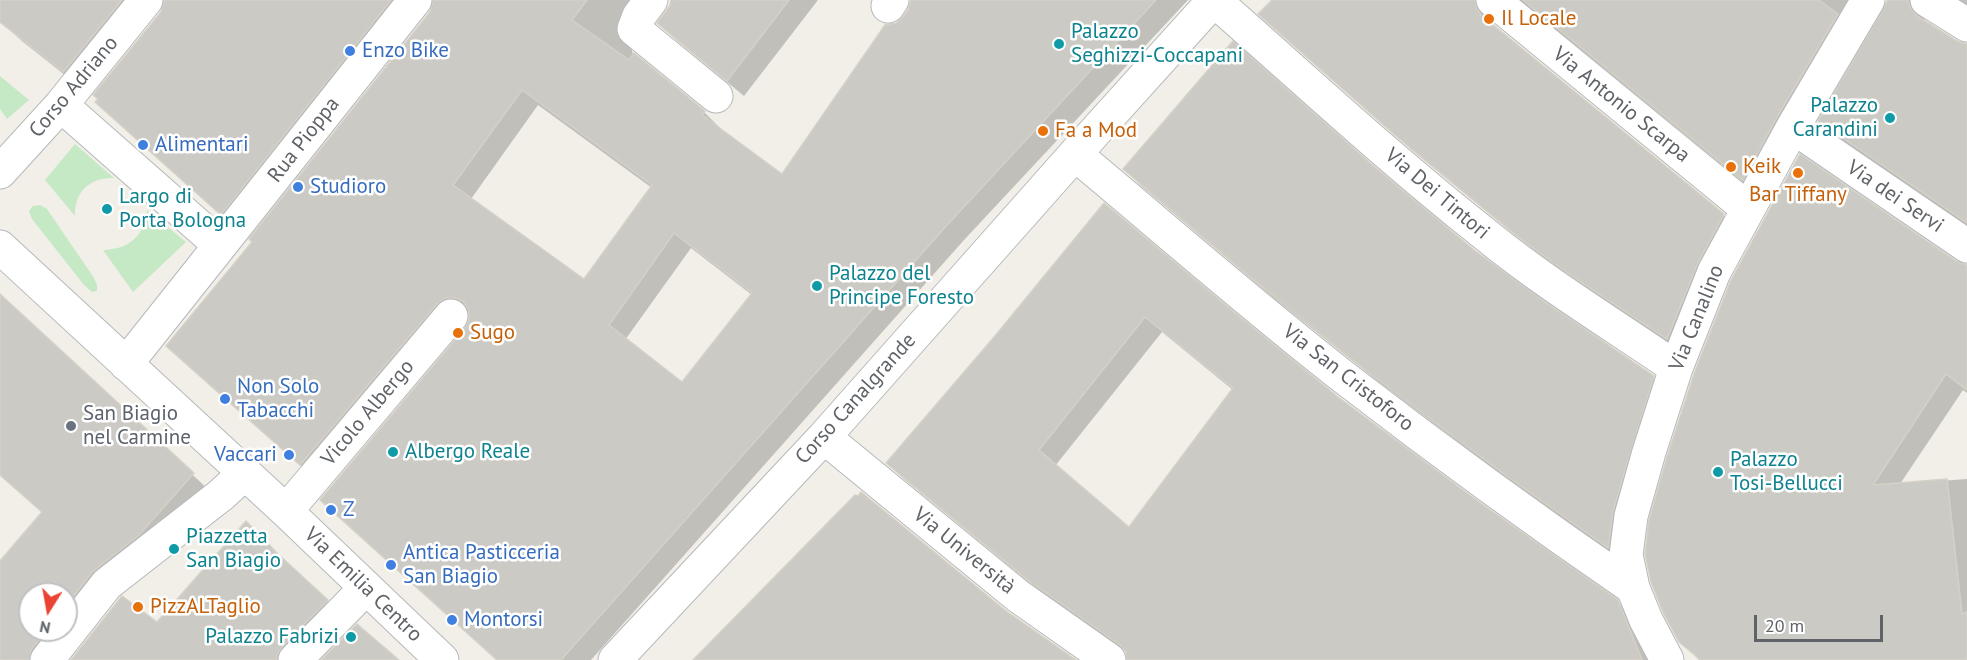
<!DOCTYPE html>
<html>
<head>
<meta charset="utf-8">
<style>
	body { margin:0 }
	#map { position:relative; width:1967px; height:660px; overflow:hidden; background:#f1efe8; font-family:"PT Sans",sans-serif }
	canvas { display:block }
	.north { position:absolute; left:18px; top:582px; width:60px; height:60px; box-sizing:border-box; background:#fff; border:2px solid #bfc1c3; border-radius:50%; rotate:191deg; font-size:16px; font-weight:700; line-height:24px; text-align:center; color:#5f6368 }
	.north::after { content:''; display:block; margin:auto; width:21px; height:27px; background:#ea4335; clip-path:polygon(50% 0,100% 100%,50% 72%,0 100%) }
	.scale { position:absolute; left:1754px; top:615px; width:129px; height:27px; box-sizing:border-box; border:3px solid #5f6368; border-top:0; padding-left:8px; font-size:18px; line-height:21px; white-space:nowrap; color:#5f6368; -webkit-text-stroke:4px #fff; paint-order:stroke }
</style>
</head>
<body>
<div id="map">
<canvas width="1967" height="660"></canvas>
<div class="north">N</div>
<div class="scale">20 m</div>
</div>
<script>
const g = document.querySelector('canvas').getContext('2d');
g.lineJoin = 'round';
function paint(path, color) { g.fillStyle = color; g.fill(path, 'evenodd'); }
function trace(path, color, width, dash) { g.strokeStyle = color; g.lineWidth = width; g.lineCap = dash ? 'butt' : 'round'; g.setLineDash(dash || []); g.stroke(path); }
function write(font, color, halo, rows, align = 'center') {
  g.font = font + ' "PT Sans",sans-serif'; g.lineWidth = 5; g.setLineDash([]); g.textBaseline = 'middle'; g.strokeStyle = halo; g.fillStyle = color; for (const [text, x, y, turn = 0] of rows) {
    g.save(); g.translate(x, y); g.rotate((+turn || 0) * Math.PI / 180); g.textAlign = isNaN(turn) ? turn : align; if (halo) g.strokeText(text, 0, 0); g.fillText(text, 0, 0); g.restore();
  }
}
paint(new Path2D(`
	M0,76l29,24 -22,19 -7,-10z
	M75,144l39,34c-24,-1 -40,14 -39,38l-30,-36z
	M40,205l7,4 47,69 3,7v6l-5,1 -8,-7 -52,-66 -3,-8 4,-5z
	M147,210l39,32 -53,50 -30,-42c26,-1 41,-13 44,-40z`), '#c5e8c5');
paint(new Path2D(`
	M0,0h154l-74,87 -57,-45 -23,-21z
	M166,0h256l-184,229 -125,-111 49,-106z
	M435,0h223l-26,40v12l2,3 70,57 16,16 -1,1 64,47 113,-152 9,-7 7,-17h276l-224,240 -373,420h-94l-175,-160 145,-171 4,-10 -1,-6 -9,1 -144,166 -149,-134 86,-104 177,-230zM538,105l114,83 -68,93 -113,-82zM691,248l61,47 -69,90 -58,-45z
	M671,0h147l-74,96 -69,-57 -16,-16 8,-11z
	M1274,0h227l-11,13 1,11 232,191 17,16 -56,123 -100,-66 -68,-52 -103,-85 -137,-121z
	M1520,0h355l-116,195z
	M1888,0h46l-10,16 1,7 31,19 11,3v182l-131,-90 -16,-16z
	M1955,0h12v8z
	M1369,164l104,87 71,53 109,73 15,15 -45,170 -105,-75 -139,-105 -104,-83 -135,-114 -15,-16z
	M1105,205l232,193 141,105 139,98 17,17 17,42h-522l-1,-7 -81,-56 -143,-118 -16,-16 108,-126zM1162,332l71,58 -104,139 -74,-63z
	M1956,263l11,3v127l-4,-3 -63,94 67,-5v181h-268l-19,-19z
	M0,295l211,197 -156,168h-55v-97l43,-50 -43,-38zM30,594h36v36h-36z
	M283,560l62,58 -41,42h-231l84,-36z`), '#0003');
const building = new Path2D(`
	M0,0h122l-59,72 -63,-50z
	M164,0h227l-170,215 -126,-113 3,-3 -5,-4 68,-83z
	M433,0h154l-15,20 57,40 5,-7 71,58 -3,4 80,59 103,-149 11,-2 7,-6 5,-7 3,-10h245l-208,224 -387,436h-64l-177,-160 145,-172 4,-8v-10l-6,-9 -8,-3h-10l-8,6 -137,161 -134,-119 86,-104 -3,-3 181,-227zM522,90l130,95 -68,94 -131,-94zM674,233l78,60 -70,89 -73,-57z
	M674,0h115l-62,81 -70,-58z
	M1272,0h203l1,7 5,8 243,199 -27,51 -30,74 -101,-67 -46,-34 -125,-103 -137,-121z
	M1523,0h296l19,14 -61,103 -34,63z
	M1888,0h20l3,9 6,7 40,25 10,3v179l-149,-102z
	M1233,41l137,122 104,87 71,52 109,74 -41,135 -5,37 -107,-76 -139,-105 -104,-84 -135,-114z
	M1800,154l156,107 11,4v125l-21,-16 -73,111 74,-6 15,135 5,-2v48h-266l-22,-18 -16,-30 -12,-30 -6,-28 4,-34 18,-63 27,-83 37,-94z
	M1104,203l130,109 104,85 141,105 139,98 24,60h-515l-1,-8 -6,-7 -91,-64 -143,-118 109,-127zM1145,317l88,71 -104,139 -90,-77z
	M0,294l194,179 -55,62 -47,37 -26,34v-12h-36v36h17l-15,18 -3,12h-29v-99l42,-49 -42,-37z
	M861,492l145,119 70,49h-383l162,-165 3,1z
	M246,521l32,33 50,46 -46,47 -5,8v5h-206l51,-64 35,26z
	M357,624l42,36h-78z`);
paint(building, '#cccac5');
trace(building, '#d6d1c6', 1.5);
const street = new Path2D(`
	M651,0l-12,16 -5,13 82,67
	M1493,0l255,209
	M1927,0l40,25
	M888,6l4,-6
	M61,105l159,140
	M1793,127l174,119
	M1075,154c91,76 181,155 275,228 92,71 187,140 283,206
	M0,172l61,-67 85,-105
	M0,247l286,264 156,149
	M126,364l289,-364
	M824,437l194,159 91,64
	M286,511l165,-195
	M47,660l60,-76 114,-89 24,-22
	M295,660l71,-72
	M615,660l209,-223 251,-283 139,-154c90,79 178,161 272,235 60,49 126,89 190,133
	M1667,660l-21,-40 -13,-32 -7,-33 5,-39 18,-64 27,-84 38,-96 79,-145 75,-127`);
trace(street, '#b5b8bc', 35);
trace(street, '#fff', 33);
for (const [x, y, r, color] of [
	[1489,19,6,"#e8710a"],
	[1059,44,6,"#0f9aa8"],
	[350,51,6,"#3f7fe0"],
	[1890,118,6,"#0f9aa8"],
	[1043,131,6,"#e8710a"],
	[143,145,6,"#3f7fe0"],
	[1731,167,6,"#e8710a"],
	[1798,173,6,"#e8710a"],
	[298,187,6,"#3f7fe0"],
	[107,209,6,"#0f9aa8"],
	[817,286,6,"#0f9aa8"],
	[458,333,6,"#e8710a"],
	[225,399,6,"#3f7fe0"],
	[71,426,6,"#6b7280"],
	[393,452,6,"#0f9aa8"],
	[289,455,6,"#3f7fe0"],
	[1718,472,6,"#0f9aa8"],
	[331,510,6,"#3f7fe0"],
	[174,549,6,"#0f9aa8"],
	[391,565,6,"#3f7fe0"],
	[138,607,6,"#e8710a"],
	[452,620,6,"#3f7fe0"],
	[351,637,6,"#0f9aa8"]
]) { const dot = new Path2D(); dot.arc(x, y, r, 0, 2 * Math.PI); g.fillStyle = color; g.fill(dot); trace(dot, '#fff', 2); }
write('21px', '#c56008', '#fff', [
	["Il Locale",1501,19],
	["Fa a Mod",1055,131],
	["Keik",1743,167],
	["Bar Tiffany",1798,195,"center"],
	["Sugo",470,333],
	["PizzALTaglio",150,607]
], 'left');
write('21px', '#0d838f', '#fff', [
	["Palazzo",1071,32],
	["Seghizzi-Coccapani",1071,56],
	["Palazzo",1878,106,"right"],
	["Carandini",1878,130,"right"],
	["Largo di",119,197],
	["Porta Bologna",119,221],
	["Palazzo del",829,274],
	["Principe Foresto",829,298],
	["Albergo Reale",405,452],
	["Palazzo",1730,460],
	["Tosi-Bellucci",1730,484],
	["Piazzetta",186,537],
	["San Biagio",186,561],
	["Palazzo Fabrizi",339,637,"right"]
], 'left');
write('21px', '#366cbe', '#fff', [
	["Enzo Bike",362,51],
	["Alimentari",155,145],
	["Studioro",310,187],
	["Non Solo",237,387],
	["Tabacchi",237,411],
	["Vaccari",277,455,"right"],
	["Z",343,510],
	["Antica Pasticceria",403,553],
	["San Biagio",403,577],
	["Montorsi",464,620]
], 'left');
write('21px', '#5f6368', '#fff', [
	["Corso Adriano",74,87,-50],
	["Via Antonio Scarpa",1621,105,39],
	["Rua Pioppa",304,140,-52],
	["Via Dei Tintori",1437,194,40],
	["Via dei Servi",1895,197,34],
	["Via Canalino",1697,318,-68],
	["Via San Cristoforo",1348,378,38],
	["Corso Canalgrande",856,399,-48],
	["Vicolo Albergo",368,413,-50],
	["Via Università",964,551,39],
	["Via Emilia Centro",363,585,44]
]);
write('21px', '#5b616d', '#fff', [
	["San Biagio",83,414],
	["nel Carmine",83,438]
], 'left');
</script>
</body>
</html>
